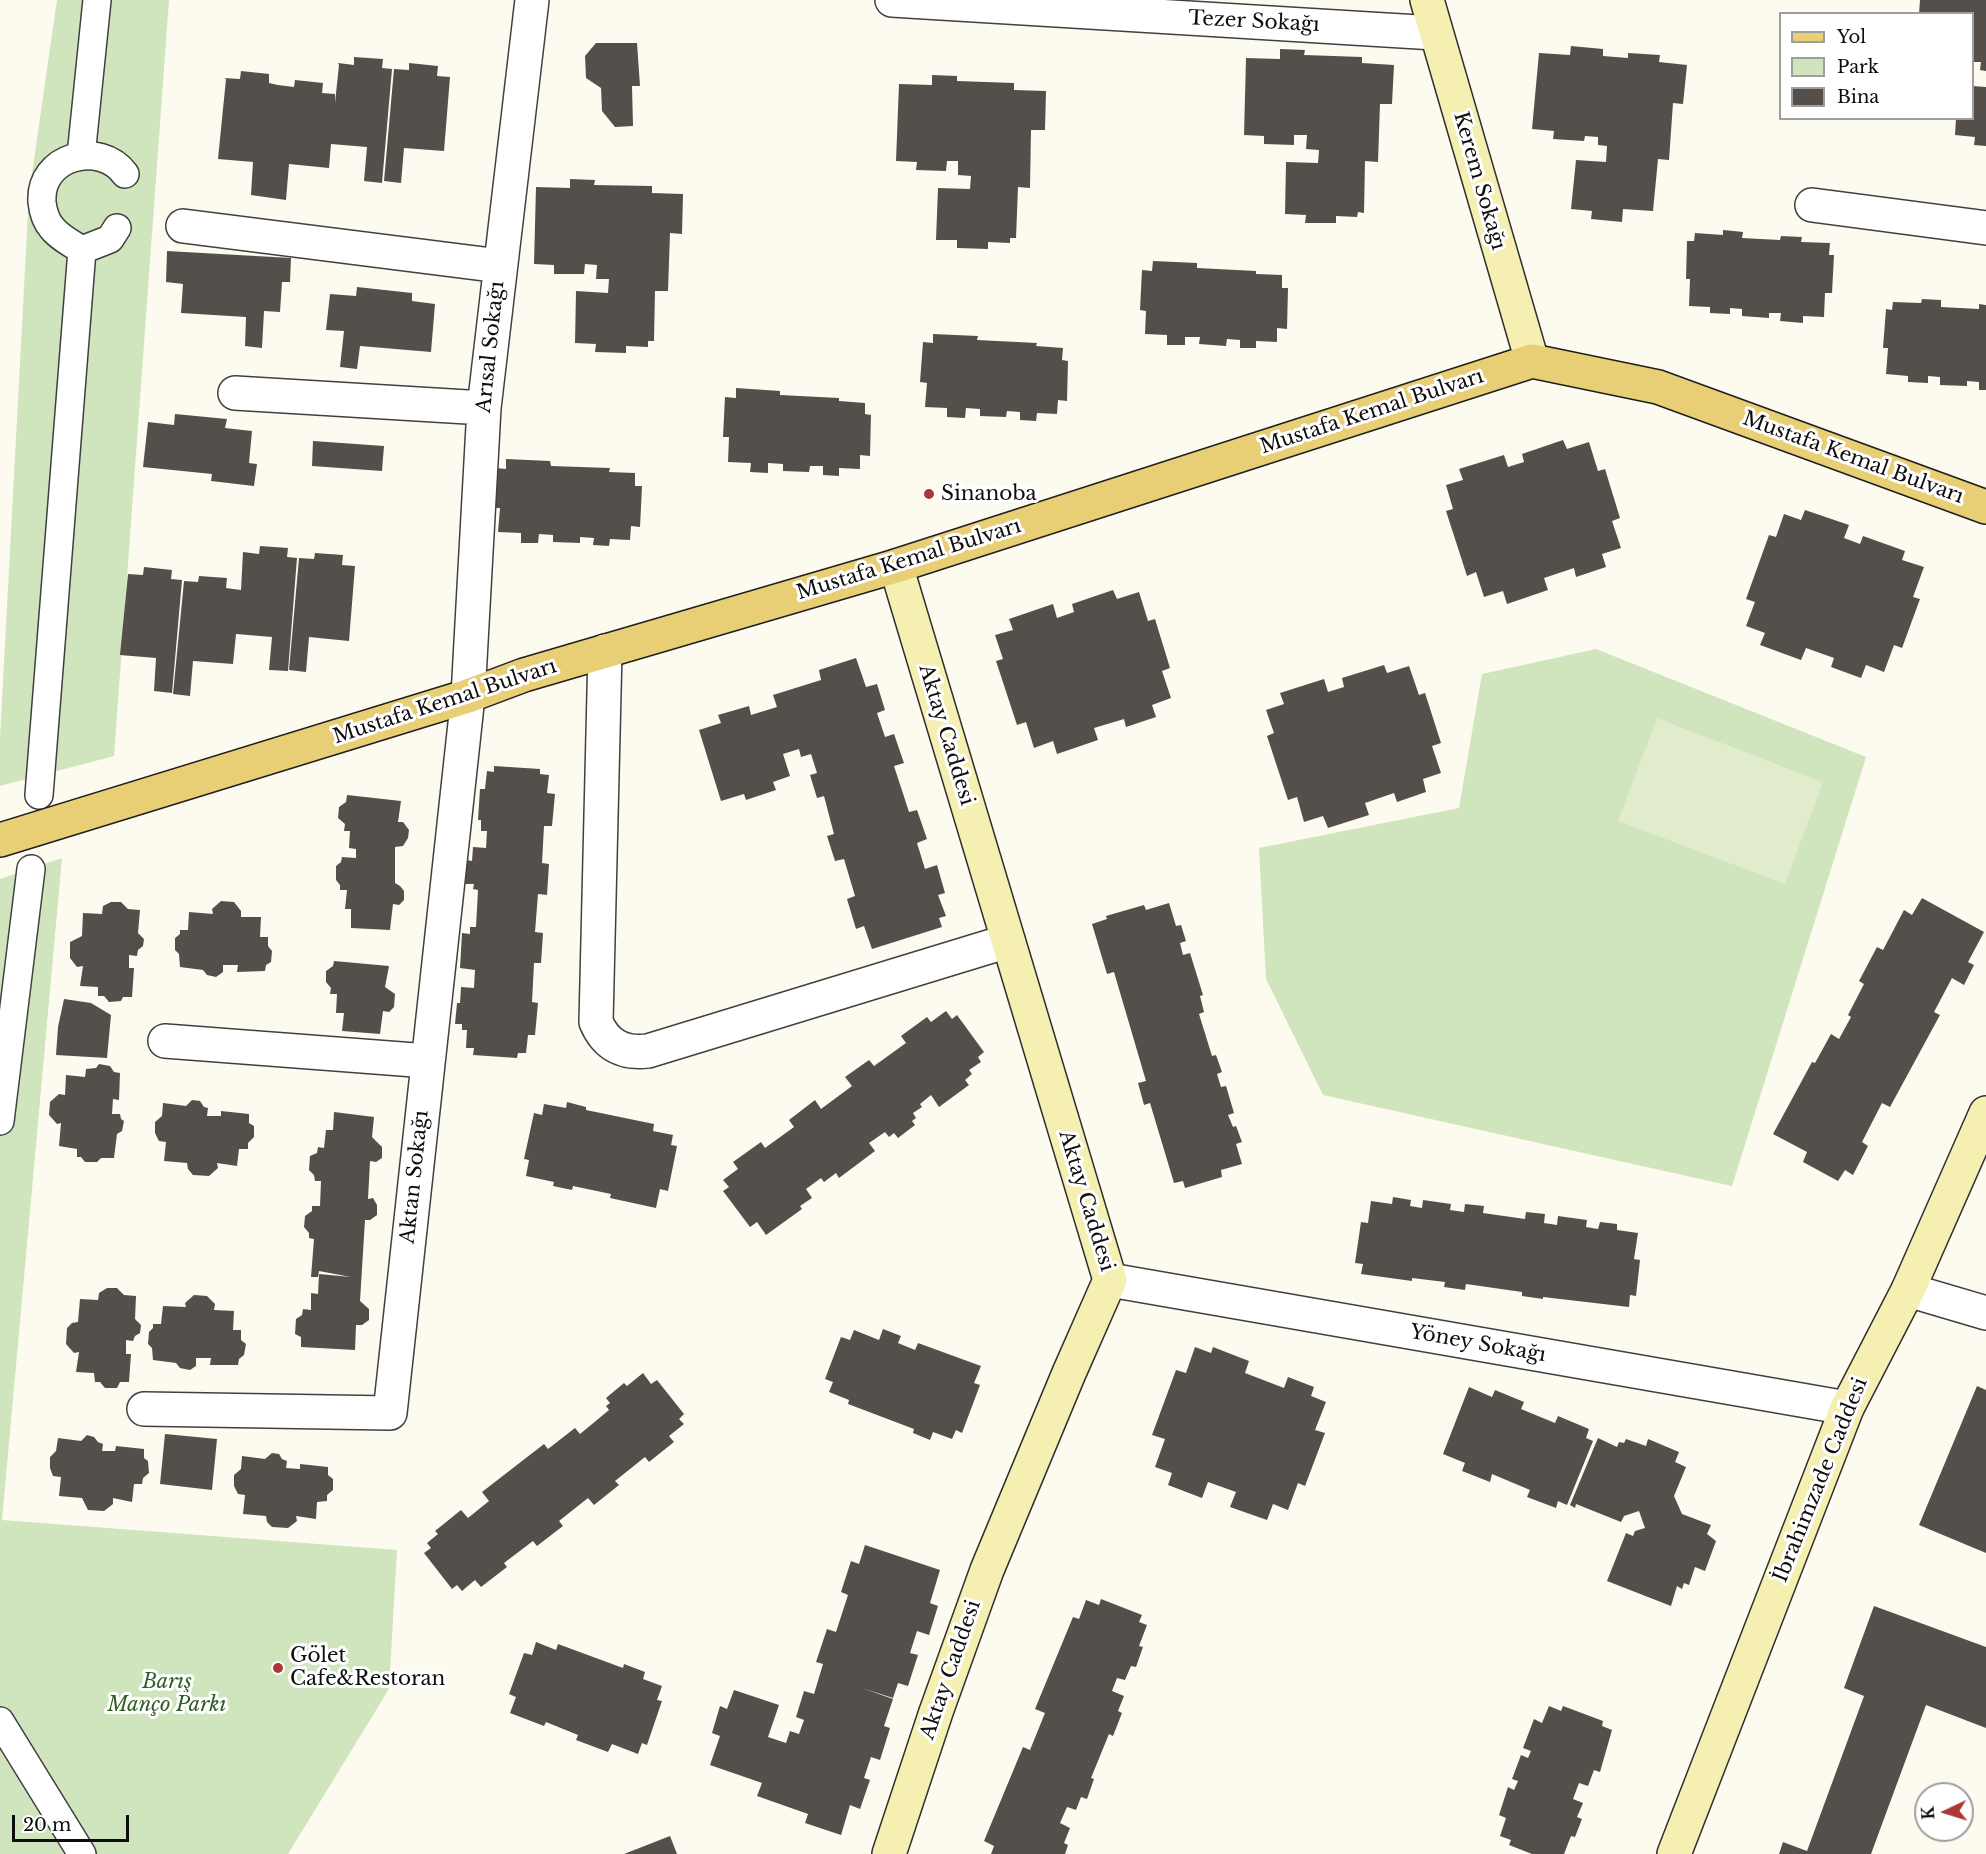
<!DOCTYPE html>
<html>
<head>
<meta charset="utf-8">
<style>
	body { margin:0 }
	#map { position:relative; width:1986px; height:1854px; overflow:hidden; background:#fdfbef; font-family:"Libre Baskerville",serif }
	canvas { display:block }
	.legend { position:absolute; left:1779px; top:12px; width:195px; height:108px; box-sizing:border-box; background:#fff; border:2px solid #9e9e9e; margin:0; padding:8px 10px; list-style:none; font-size:18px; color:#0d0d0d }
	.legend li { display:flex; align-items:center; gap:12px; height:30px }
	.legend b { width:30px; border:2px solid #9e9e9e }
	.north { position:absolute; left:1914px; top:1782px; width:60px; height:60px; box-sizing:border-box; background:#fff; border:2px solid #9e9e9e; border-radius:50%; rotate:266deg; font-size:16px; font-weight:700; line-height:24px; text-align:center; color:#0d0d0d }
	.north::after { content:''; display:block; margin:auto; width:21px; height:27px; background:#ad3639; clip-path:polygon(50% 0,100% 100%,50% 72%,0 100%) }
	.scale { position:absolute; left:12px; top:1815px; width:117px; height:27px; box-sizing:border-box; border:3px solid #0d0d0d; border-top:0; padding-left:8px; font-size:18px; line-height:21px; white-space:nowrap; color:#0d0d0d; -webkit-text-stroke:4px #fff; paint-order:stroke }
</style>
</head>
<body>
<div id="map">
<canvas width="1986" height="1854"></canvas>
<ul class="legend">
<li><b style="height:8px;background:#e8ce74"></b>Yol</li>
<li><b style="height:16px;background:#d0e4bd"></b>Park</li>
<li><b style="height:16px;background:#554f4b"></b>Bina</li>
</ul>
<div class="north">K</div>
<div class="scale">20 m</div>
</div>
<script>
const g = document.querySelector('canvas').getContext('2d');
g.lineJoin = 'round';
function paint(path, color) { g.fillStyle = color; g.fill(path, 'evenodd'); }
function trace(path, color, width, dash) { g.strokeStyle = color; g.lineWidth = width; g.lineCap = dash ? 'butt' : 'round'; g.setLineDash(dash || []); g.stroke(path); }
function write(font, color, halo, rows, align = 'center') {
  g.font = font + ' "Libre Baskerville",serif'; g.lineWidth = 6; g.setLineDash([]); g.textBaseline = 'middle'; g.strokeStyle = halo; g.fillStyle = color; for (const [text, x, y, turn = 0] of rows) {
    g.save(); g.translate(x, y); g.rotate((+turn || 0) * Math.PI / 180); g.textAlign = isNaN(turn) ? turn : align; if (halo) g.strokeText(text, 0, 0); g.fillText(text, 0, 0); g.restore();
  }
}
paint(new Path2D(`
	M57,0h112l-55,756 -114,30v-48l29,-544z
	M1596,649l270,108 -134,429 -409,-91 -57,-116 -7,-131 200,-40 23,-134z
	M62,858l-60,662 395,30 -8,139 -101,165h-288v-975z`), '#d0e4bd');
paint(new Path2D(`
	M1657,718l166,64 -38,102 -167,-63z`), '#e1eccd');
paint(new Path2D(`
	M1920,0h66v71l-6,-1 1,-8h-9v-48h-53z
	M596,43h41l3,43h-8l1,40 -18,1 -13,-16 -1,-23 -15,-10 -1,-22z
	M1571,46l32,3v7l25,2v-5l32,2 -1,7 28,3 -4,39 -10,-1 -4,57 -11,-1 -5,52 -30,-2 -1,13 -31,-3 1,-8 -21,-2 5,-49 30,2 1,-16 -9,-1v-8l-13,-1 -1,5 -31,-2 1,-8 -22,-2 7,-76 31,2z
	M1280,49l25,1 -1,5 58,2v6l32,2 -2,39h-12l-2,58 -13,-1 -1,52 -6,-1 -1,5 -21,-1v7h-31l1,-8 -21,-1 1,-52 32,1 1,-13 -13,-1 1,-14h-13v10l-30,-1v-8l-20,-1 2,-77 34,1z
	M354,57l29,2 -1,9 10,1 -10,114 -18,-2 3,-34 -36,-3 -2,24 -40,-4 -3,36 -35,-5 2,-33 -35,-3 8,-80 -2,-1 16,1 1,-8 28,3v9l9,2 16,2 1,-7 28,3 -1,10 13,1v9l4,-38 -1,-2 16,2z
	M409,63l29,3 -1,10 13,1 -6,74 -40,-3 -3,35 -17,-2 10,-112 15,1z
	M932,75l25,1v5l57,2v7l32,1 -1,39h-14l-1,58 -12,-1 -2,51h-6v5l-22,-1v7l-31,-1v-8h-21l2,-52 32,1 1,-13 -13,-1v-14h-11l-1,10 -30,-1 1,-8 -21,-1 3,-77 33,1z
	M1972,86l14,1v59l-12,-1 1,-8 -20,-2 1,-17h16z
	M570,179l25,1 -1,5 58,1v7l31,1 -1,40 -12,-1 -2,58h-13l-1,50h-6v6l-22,-1v7l-31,-1 1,-8 -21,-1 1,-52 32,2 1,-14h-13l1,-14 -12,-1 -1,10h-30v-9l-20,-1 2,-77 34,1z
	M1723,230l20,2 -1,6 38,2 1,-4 21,1 -1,5 29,1 -1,12h5l-2,38h-7l-1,24 -21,-1v7l-23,-2 1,-8h-12v5l-27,-2v-7l-12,-1v6l-20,-1v-6l-21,-1 1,-27h-4l1,-38h7l1,-8 28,2z
	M167,251l124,7 -1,24h-8l-2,30 -16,-1 -2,37 -17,-2 1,-29 -65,-4 2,-29 -17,-2z
	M1153,261l44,2v5l59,3v3l26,1v13h6l-1,41 -10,-1v14l-21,-1v7h-16v-8l-13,-1 -1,7 -27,-2 1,-7h-15v8h-18v-10l-22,-1 1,-23 -6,-1 2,-40 10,1z
	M357,287l55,6v8l23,3 -4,48 -71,-6 -3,23 -17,-2 4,-36 -18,-1 4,-36 26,2z
	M1922,299l19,1v7l38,2v-5l7,1v85h-7v-8l-12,-1v5l-27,-1v-8l-12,-1v7l-20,-1v-6l-22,-2 2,-26h-5l3,-39 6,1 1,-8 28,1z
	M933,334l45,2 -1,4 60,3 -1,3 27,2 -1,12 6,1 -1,40 -9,-1 -1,14 -20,-1 -1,8 -16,-1v-8l-13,-1 -1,6 -26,-1v-7l-14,-1 -1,10 -18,-1v-9l-22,-1 2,-24 -7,-1 3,-40 10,1z
	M736,388l44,3v4l59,3v3l26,2v11l6,1 -1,41 -10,-1v14l-21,-1v8l-16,-1v-9h-13l-1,6 -26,-1v-7l-15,-1v10l-18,-1 1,-9 -23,-1 1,-25h-6l2,-40 11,1z
	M175,414l52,5 -2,9 27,3 -3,32 8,1 -3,22 -43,-5 1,-7 -69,-7 5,-45 26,3z
	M1563,440l4,9 22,-7 9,29 7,-2 15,49 -8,3 9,27 -19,6 4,13 -30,10 -2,-9 -30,10 4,12 -41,14 -4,-13 -19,6 -8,-25 -9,4 -21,-65 7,-2 -7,-24 17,-5 -4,-11 45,-14 4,12 16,-5 -2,-8z
	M313,441l71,5 -2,25 -70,-5z
	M506,459l44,2 1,5 59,2 -1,4 26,1v13h7l-2,41 -9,-1 -1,14 -20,-1 -1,7 -16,-1 1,-7 -14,-1v6l-27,-1v-7l-14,-1 -1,9h-17v-10l-23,-1 2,-24h-7l2,-40 11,1z
	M1805,510l44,15 -5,13 16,6 3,-8 42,15 -3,9 22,7 -11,30 7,2 -18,49 -8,-3 -10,27 -18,-7 -5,13 -30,-11 3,-9 -28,-10 -5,12 -41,-15 5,-12 -19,-7 9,-24 -9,-3 23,-64 7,2 8,-23 17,6z
	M260,546l28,2 -1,9 10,1 -9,113 -19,-1 3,-33 -36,-3 -3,30 -40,-3 -3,35 -17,-2 11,-113 14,1 1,-6 28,2 -1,10 15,2 2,-38 16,2z
	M315,553l28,2 -1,10 13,1 -6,75 -40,-4 -3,35 -17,-2 10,-112 15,1z
	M144,567l28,3 -1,9 11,1 -10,113 -18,-2 2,-33 -36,-3 8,-81 15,1z
	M1113,590l4,9 22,-7 9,29 7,-2 15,49 -8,3 9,27 -19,7 4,12 -30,10 -2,-8 -30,9 4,12 -41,14 -4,-13 -19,7 -8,-26 -9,3 -21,-64 7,-2 -8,-24 18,-5 -4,-11 44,-15 4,14 17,-6 -2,-8z
	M856,658l10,29 11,-3 8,26 -8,3 8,24 9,-3 10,29 -10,3 15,46 8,-2 10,29 -10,4 8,26 12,-4 8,28 -7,2 8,21 -7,2 3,9 -70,22 -8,-23 -8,3 -9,-30 8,-3 -11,-37 -9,2 -8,-25 7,-2 -4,-15 -6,-23 -7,2 -7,-23 7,-2 -6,-19 -10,3 -2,-8 -16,5 7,22 -17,6 3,8 -30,10 -2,-6 -23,7 -22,-71 22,-7 -3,-8 31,-9 2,9 26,-8 -4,-12 48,-15 -2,-10z
	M1384,665l3,8 22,-7 10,29 6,-2 16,50 -9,3 9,27 -18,6 3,13 -29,10 -3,-9 -29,10 4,12 -41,13 -5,-12 -19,6 -7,-25 -9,3 -21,-64 7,-3 -8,-23 18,-6 -4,-11 44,-14 4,13 16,-5 -2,-9z
	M494,766l46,3v5l9,1 -2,18 8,1 -3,32h-8l-2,37 7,1 -2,31 -9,-1 -3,38 8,1 -2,30h-7l-2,39 6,1 -3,32h-7l-2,18h-8l-1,5 -44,-3 1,-7h-8l1,-18h-5v-6h-7l2,-21h3l1,-16 13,1 1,-18 -15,-2 2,-35 8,1v-7h6l2,-37 -5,-1 1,-5h-9l2,-24 5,1 1,-14 13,1 1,-17h-6v-11h-3l2,-31h5l2,-18 7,1z
	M347,795l54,6 -3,21h5l6,8 -1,8 -5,8 -8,1v36l5,3 4,5v9l-5,5 -6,-1 -3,26 -39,-2v-19h-6l2,-19h-7v-5l-4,-5v-14l5,-4 1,-5 14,1v-9l-7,-1 1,-17h-6l1,-7 -7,-6 1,-11 7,-5z
	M1922,898l62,34 -16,30 6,3 -10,20 -12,-7 -18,34 6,3 -50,92 -8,-4 -20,39 6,4 -15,29 -8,-5 -7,11 -35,-19 4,-10 -34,-18 39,-72 3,1 16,-29 8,5 12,-22 -3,-2 16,-31 -5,-3 18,-34 6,3 21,-40 8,5z
	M221,901l13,1 7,9v6h20l-1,20h8v9l4,5 -1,11 -5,3 -1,6 -28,1 1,-7h-15v7l-7,5 -9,-2 -4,-5 -23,-3 -1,-13 -4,-4v-12l5,-4v-4h8l1,-18 24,2 -1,-5z
	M111,902h10l7,7 12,1 -2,23 6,6 -1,7 -5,4 -1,6 -8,-1v13h5l-2,29h-9l-2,4 -12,1 -5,-6h-6v-9l-18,-1 3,-20 -6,1 -7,-9v-16l12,-6 1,-23 19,1 1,-8z
	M1169,903l7,23 5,-1 5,16 -6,2 3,12 7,-2 13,42 -3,1 4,16 -5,2 13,42 4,-1 6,17 -5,2 4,13 5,-1 8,27 -6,2 5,12 3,-1 6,16 -6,2 6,20 -21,6 1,7 -37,11 -2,-7 -9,2 -24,-80 -6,2 -6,-22 8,-2 -32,-109 -7,2 -15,-50 15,-5 -1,-3 38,-11 2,5z
	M334,961l55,5 -4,21 10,7 -1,13 -5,5 -6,-1 -3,23 -38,-3 2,-18h-8l1,-19h-7l1,-6 -5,-6v-11l7,-5z
	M64,999l27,4 20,12 -4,43 -51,-3 2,-28z
	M946,1011l6,8 5,-4 27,37 -6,5 3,5 -12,8 3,4 -7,6 4,5 -30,22 -8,-12 -11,9 2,3 -9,6 3,5 -4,3 3,4 -17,13 -4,-5 -5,4 -4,-5 -16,11 6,8 -36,27 -3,-5 -12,9 -3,-4 -15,11 6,9 -12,8 2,3 -36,26 -9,-13 -7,5 -27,-36 6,-4 -6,-7 15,-11 -5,-7 28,-20 4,6 29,-21 -5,-7 26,-20 6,9 31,-23 -7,-9 24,-17 5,6 32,-23 -5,-7 26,-19 4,5z
	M99,1064l11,2 4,6 6,1 -1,27 -6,-1 -1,15h8l1,5 3,2 -2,10 -5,3 -3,24h-13l-4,4h-12l-4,-5h-4v-8l-18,-3 2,-23 -4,1 -8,-9 1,-13 9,-8 6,1 1,-20 19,2 1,-8 10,-1z
	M192,1100l8,1 4,6 4,1 -1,8h14v-5l28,3v9l5,3v11l-6,6v6h-9l-2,17 -20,-3 1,5 -9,8 -16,-1 -5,-6 -1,-6 -23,-2 2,-19 -7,-1 -4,-8v-11l7,-6 1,-13 23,3z
	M567,1102l19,5v3l68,14 -1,7 20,4 -2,10 6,1 -9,45 -8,-2 -4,19 -46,-10 1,-4 -38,-8 -1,4 -19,-4 1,-4 -28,-6 3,-16 -5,-1 10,-46 8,2 2,-11 22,4z
	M334,1112l40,5 -2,20 10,10v11l-6,4 -6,-1 -2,38 5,-1 4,7v10l-7,5h-5l-5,81 9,8v11l-7,5h-6l-1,25 -54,-3v-10l-6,-3 1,-15 6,-4 1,-6 8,1v-17l7,1 1,-20 32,3 -32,-6 -1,6h-7l3,-38 -5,-1v-5l-5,-6 1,-11 7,-5v-5h8l1,-25h-6l-1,-6 -5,-5 1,-14 7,-3 1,-6 6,1 2,-18h7z
	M1393,1197l18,3 -1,6 12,2 1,-8 28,4 -1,6 14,2 1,-8 19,2 -1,7 42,6 1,-7 19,2 -1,9 13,2 1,-9 29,4 -1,7 12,2 2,-7 17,2v6l21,3 -4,26 6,1 -4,36 -6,-1 -1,12 -86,-10v2l-21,-3v-4l-56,-8 -1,6 -21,-3 1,-5 -33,-4v3l-51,-7 2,-10 -8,-1 6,-41 7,1 3,-22 21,3z
	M107,1288h10l7,7 12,1 -1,23 6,6 -1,8 -5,3 -2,5 -7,-1v14h5l-2,28h-9l-3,6h-12l-5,-6h-5l-1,-9 -18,-1 3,-20 -5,1 -8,-9 1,-16 5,-5 6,-1 2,-23 18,1 1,-7z
	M194,1295l13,1 8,8 -1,6 20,1 -1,19h8v10l5,4 -2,11 -5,4 -1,6h-28l1,-7h-15v8l-6,4 -10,-2 -4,-5 -23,-3 -1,-12 -4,-4 1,-12 4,-4v-4h8l2,-18 23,1 -1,-4z
	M883,1329l18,7 -3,7 17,7 3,-7 63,23 -7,17 6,2 -18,48 -6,-3 -4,9 -19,-7 -3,8 -17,-7 1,-4 -66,-25 1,-4 -20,-8 4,-10 -8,-3 16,-42 9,3 4,-10 25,10z
	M1195,1347l16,6 2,-6 36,14 -4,12 39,15 4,-11 26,10 -3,9 15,6 -11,28 10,3 -20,53 -7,-3 -10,27 -15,-6 -6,16 -37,-13 6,-15 -28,-10 -6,16 -34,-13 4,-12 -17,-6 10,-28 -13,-4 24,-65 10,3z
	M643,1373l8,11 6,-4 27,34 -5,5 5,5 -15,12 5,6 -25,20 -4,-5 -30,24 4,4 -25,20 -6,-7 -29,23 4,5 -26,20 -4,-5 -29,22 3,4 -26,20 -6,-7 -13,11 -5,-6 -5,4 -28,-36 7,-5 -4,-5 11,-9 -3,-3 26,-21 7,8 21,-17 -7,-9 62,-48 4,5 27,-21 5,6 29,-24 -3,-4 4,-3 -4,-5 18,-15 3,3z
	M1977,1386l9,4v163l-67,-28z
	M1469,1387l23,10 3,-7 29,12 -3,7 34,14 3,-7 31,13 -3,9 7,3 -26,64 -9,-4 -2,7 -29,-11 3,-7 -38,-16 -2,8 -28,-11 3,-8 -22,-9z
	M165,1434l52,5 -5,51 -52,-6z
	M87,1435l7,2 4,5 5,2 -1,7h13l1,-5 28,3v9l4,3 1,12 -6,5 -1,6h-8l-2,18 -19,-4v6l-9,7 -16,-1 -6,-12 -23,-2 2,-19 -8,-1 -3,-8v-11l6,-6 2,-13 23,3z
	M1598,1438l19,9 2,-5 5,1 2,-4 20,7 2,-7 31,13 -4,10 11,5 -12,29 8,18 29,11 -4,9 9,7 -11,30 -10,-4 -6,18 -5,-2 -2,6 -5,-3 -6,20 -64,-25 19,-48 7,3 2,-5 10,-3 -6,-17 -15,5 -3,6 -45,-18 -1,4 -5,-3z
	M272,1453l7,1 3,5 5,2 -1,7 14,1v-5l28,3v8l5,4v11l-6,5v6l-10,1 -1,17 -20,-3 1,5 -9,7 -16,-1 -5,-5 -1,-6 -23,-2 2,-19 -7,-1 -4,-8v-11l7,-6 1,-13 23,3z
	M865,1545l75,25 -10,33 8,3 -9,29 -12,-4 -7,22 8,2 -10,31 -10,-3 -5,15 -31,-10 31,11 -9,27 6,2 -10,32 -9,-3 -7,21 6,2 -10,29 -10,-4 -9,30 -36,-12 3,-9 -51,-18 5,-13 -52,-18 10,-29 -8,-3 8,-27 7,3 7,-19 45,15 -11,32 18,6 4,-12 9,3 5,-14 -8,-3 8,-26 10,3 9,-30 -7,-2 11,-33 9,3 12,-37 -7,-3 10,-31 8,3z
	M1101,1599l41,16 -3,7 8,3 -8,21 4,1 -7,20 -5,-1 -6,14 -8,-2 -5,13 12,5 -6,15 4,2 -9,23 -4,-2 -18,44 3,1 -7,20 -6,-2 -5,13 -9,-3 -7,16 10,5 -6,15 4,2 -3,9h-74l3,-8 -10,-5 39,-94 7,3 15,-37 -10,-4 38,-92 6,2 7,-19 13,5z
	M1874,1606l112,41v81l-60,-23 -55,149h-92l4,-12 24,9 57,-155 -20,-8z
	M536,1642l20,8 2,-6 65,24 1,-4 21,8 -2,7 19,7 -5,14 5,1 -15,44 -5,-2 -4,11 -26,-10 -4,8 -32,-12 2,-5 -32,-13 -2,4 -34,-13 6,-16 -7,-3 15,-41 8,2z
	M1549,1706l12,5 2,-5 40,15 -1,5 10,4 -12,42 -6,-2 -6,16 -9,-3 -6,16 10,4 -6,14 5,2 -7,18 -4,-1 -7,18h-32l-23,-9 2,-5 -11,-4 6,-18 -7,-3 9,-28 6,3 4,-9 -6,-2 9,-24 7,3 3,-7 -8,-3 11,-29 8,4z
	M670,1836l7,18h-53z`), '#554f4b');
const pedestrian = new Path2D(`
	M81,156l16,-156
	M117,228l-7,11 -28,11c-10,-6 -23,-13 -30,-22 -6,-7 -9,-16 -10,-26 -3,-46 58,-62 83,-28
	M39,795l43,-545
	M0,1121l31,-252
	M0,1721l82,133`);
const minor = new Path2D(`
	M892,0l543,33
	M1812,205l174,23
	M183,226l317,40
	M235,393l249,15
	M605,651l-9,371c10,23 27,32 52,29l360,-110
	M165,1041l263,20
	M1110,1280l737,128
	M1908,1290l78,23
	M144,1409l246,4 78,-717 16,-288 48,-408`);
const secondary = new Path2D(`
	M1427,0l105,361
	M889,1854l47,-142 51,-142 82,-197 41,-93 -214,-714
	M1674,1854l173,-446 61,-118 78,-177`);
const primary = new Path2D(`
	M0,840l468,-144 56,-21 372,-109 636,-205 126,26 328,120`);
trace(pedestrian, '#404040', 30);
trace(minor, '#404040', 36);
trace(secondary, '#2f2f2f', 36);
trace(primary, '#1e1e1e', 36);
trace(pedestrian, '#fff', 27);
trace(minor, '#fff', 33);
trace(secondary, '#f5efb2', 33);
trace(primary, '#e8ce74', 33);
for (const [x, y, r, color] of [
	[929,494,6,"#ad3639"],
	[278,1668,6,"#ad3639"]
]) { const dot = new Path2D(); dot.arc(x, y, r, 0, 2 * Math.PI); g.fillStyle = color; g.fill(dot); trace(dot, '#fff', 2); }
write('20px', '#0d0d0d', '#fff', [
	["Tezer Sokağı",1254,22,3],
	["Kerem Sokağı",1479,181,74],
	["Arısal Sokağı",491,347,-84],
	["Mustafa Kemal Bulvarı",1372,412,-18],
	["Mustafa Kemal Bulvarı",1853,458,20],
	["Mustafa Kemal Bulvarı",909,560,-17],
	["Mustafa Kemal Bulvarı",445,702,-18],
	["Aktay Caddesi",946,735,73],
	["Aktan Sokağı",415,1177,-84],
	["Aktay Caddesi",1086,1201,73],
	["Yöney Sokağı",1478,1344,10],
	["İbrahimzade Caddesi",1821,1480,-68],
	["Aktay Caddesi",951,1670,-71]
]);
write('20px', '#0d0d0d', '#fff', [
	["Sinanoba",941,494],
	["Gölet",290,1656],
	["Cafe&Restoran",290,1679]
], 'left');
write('italic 20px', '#305d25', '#fff', [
	["Barış",167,1682],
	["Manço Parkı",167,1705]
]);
</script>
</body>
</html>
